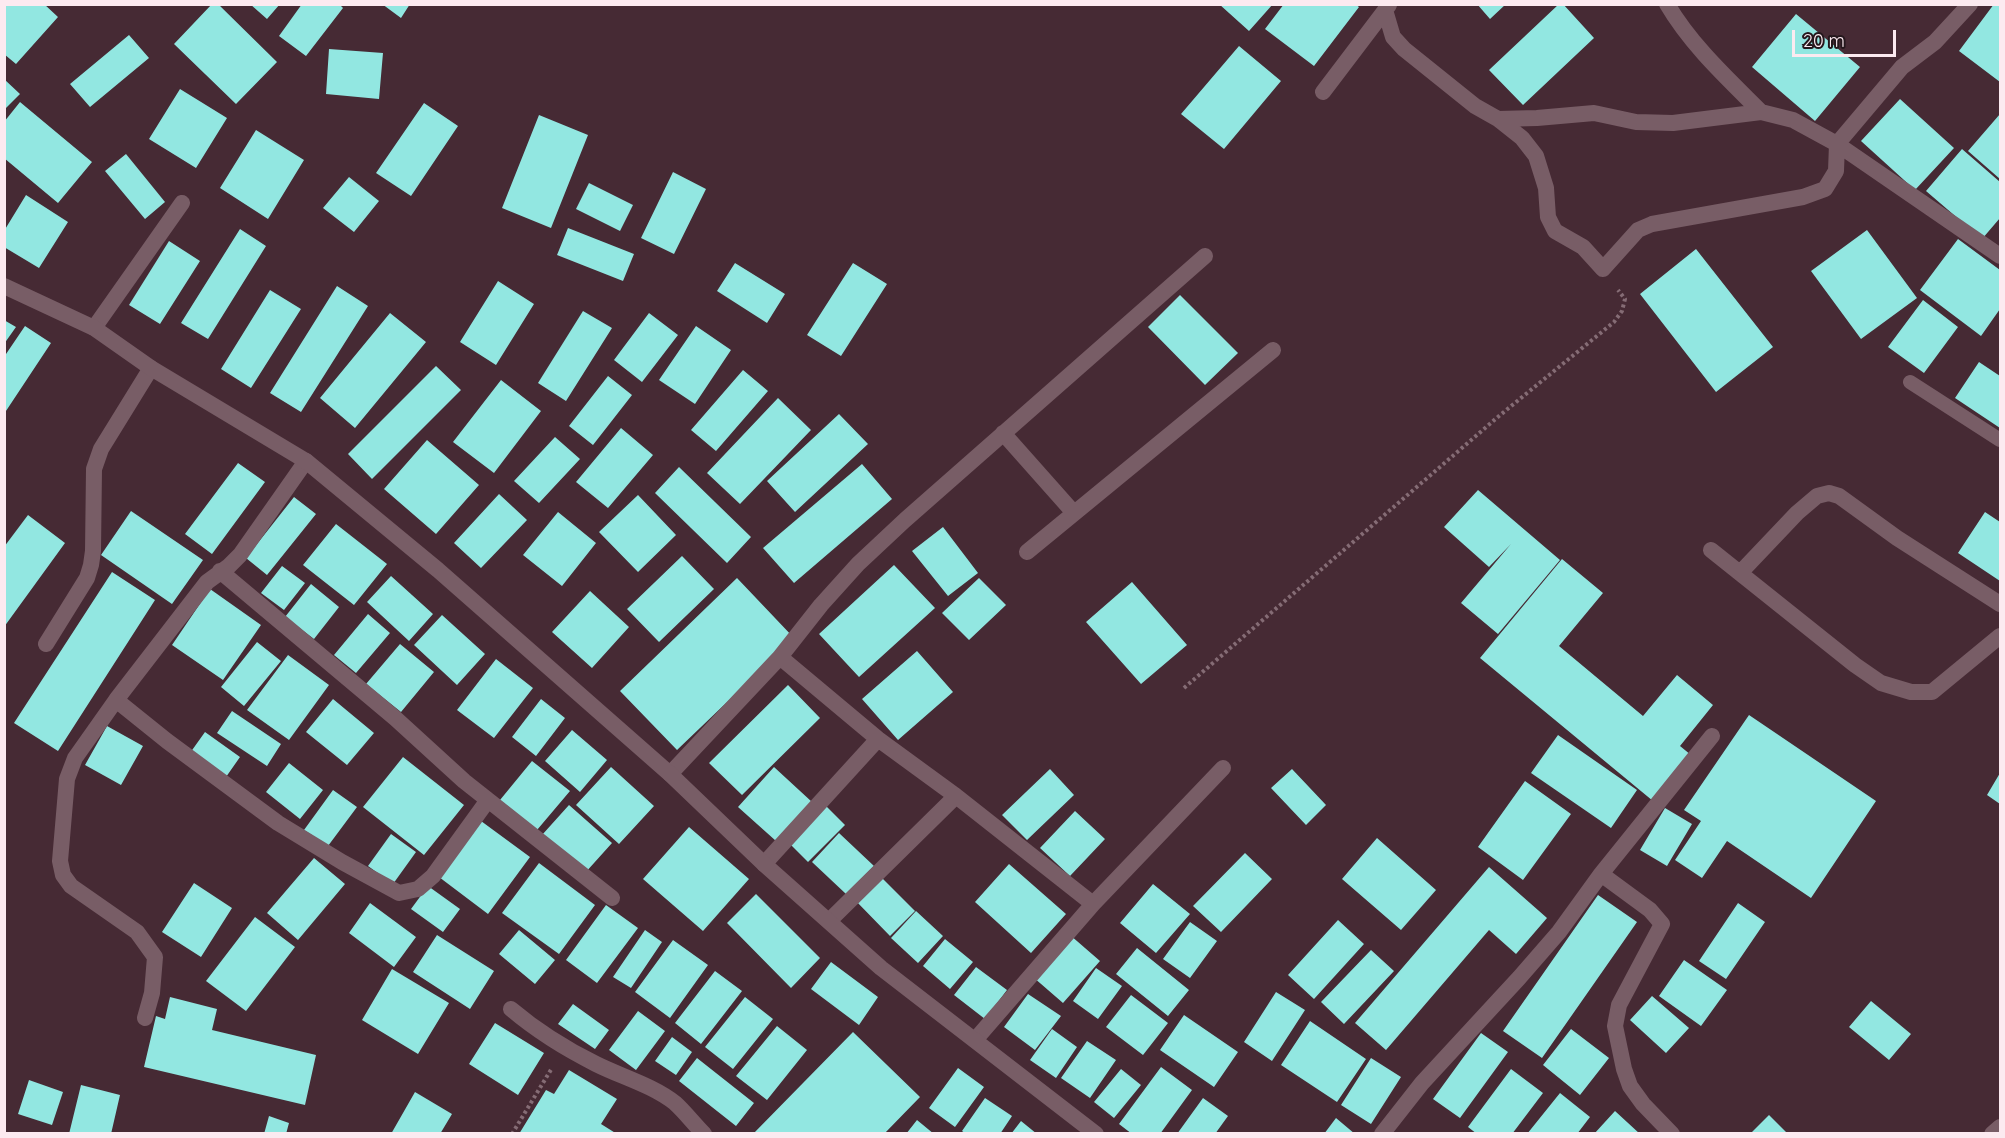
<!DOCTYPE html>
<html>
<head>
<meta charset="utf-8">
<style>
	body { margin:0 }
	#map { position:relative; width:2005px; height:1138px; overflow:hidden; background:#462a34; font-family:Quicksand,sans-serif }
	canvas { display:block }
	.frame { position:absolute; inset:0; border:6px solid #fceaf0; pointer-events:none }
	.scale { position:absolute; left:1792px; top:30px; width:104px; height:27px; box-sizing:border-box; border:3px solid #fceaf0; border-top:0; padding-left:8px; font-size:18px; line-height:21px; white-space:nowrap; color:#fceaf0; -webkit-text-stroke:4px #24171c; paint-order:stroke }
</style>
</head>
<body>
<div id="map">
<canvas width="2005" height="1138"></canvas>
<div class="frame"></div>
<div class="scale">20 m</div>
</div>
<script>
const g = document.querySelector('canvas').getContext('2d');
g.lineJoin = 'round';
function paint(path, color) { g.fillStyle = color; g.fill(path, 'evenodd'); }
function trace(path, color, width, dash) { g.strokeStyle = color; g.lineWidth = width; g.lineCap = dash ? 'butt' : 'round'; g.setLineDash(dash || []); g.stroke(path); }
paint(new Path2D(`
	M4,4h40l14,13 -42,47 -12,-10z
	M212,4h6l59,58 -41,42 -62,-60z
	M250,4h30l-13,15z
	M302,4h37l4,4 -37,48 -27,-20z
	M382,4h28l-9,14z
	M1219,4h54l-24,27z
	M1284,4h71l4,3 -45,59 -49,-37z
	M1477,4h29l-16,15z
	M1559,4h4l31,34 -71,67 -34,-35z
	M1994,4h6v78l-41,-31z
	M1796,14l64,53 -45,54 -63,-54z
	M129,35l20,23 -59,49 -20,-23z
	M1239,46l42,35 -57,68 -43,-35z
	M329,49l54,4 -4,46 -53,-5z
	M4,79l16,15 -16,16z
	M180,89l47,29 -31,50 -47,-29z
	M1900,99l54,49 -39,42 -54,-49z
	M20,102l72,60 -34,41 -54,-45v-36z
	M424,103l34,23 -47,70 -35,-23z
	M2000,114v65l-32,-28z
	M539,115l49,20 -37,93 -49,-20z
	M256,130l48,30 -36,59 -48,-31z
	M1962,149l38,33v36l-18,21 -56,-48z
	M126,154l39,48 -20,17 -40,-48z
	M673,172l33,17 -32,65 -33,-16z
	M349,177l30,24 -25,31 -31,-24z
	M589,183l44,22 -13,26 -44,-22z
	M26,195l42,27 -29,46 -35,-21v-16z
	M568,228l66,26 -11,27 -66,-26z
	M240,229l26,17 -58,93 -27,-16z
	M1867,230l50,68 -56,41 -50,-68z
	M1958,239l42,31v39l-19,27 -61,-46z
	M169,241l31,20 -40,63 -31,-19z
	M1696,249l77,98 -57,45 -76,-98z
	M735,263l50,31 -18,29 -50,-32z
	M853,263l34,21 -46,72 -34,-21z
	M498,281l36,23 -38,61 -36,-23z
	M337,286l31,20 -67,106 -31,-19z
	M270,290l31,19 -50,79 -30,-19z
	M1180,295l58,58 -33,32 -57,-58z
	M1923,300l35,27 -34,46 -36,-26z
	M583,311l29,17 -46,73 -28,-18z
	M390,313l36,29 -71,86 -35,-30z
	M649,313l29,22 -36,47 -28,-22z
	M4,320l12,7 -12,17z
	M25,326l26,17 -47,71v-57z
	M696,326l35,24 -36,54 -36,-24z
	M1979,362l21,14v52l-45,-30z
	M436,366l25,24 -89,89 -24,-25z
	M743,370l25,21 -52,60 -25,-21z
	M608,376l24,19 -39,50 -24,-19z
	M501,380l40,31 -47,62 -41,-31z
	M778,398l33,32 -71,74 -33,-31z
	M839,414l29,30 -73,68 -28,-31z
	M621,428l32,27 -45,53 -32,-26z
	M555,437l25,22 -41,44 -25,-22z
	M427,440l52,45 -43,49 -52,-45z
	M238,463l27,19 -53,72 -27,-20z
	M862,464l30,35 -98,84 -31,-35z
	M679,467l72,70 -24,26 -72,-70z
	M1478,490l82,70 -62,74 -37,-31 50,-59 -22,23 -45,-40z
	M499,494l28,26 -46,48 -27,-25z
	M638,495l38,40 -38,37 -39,-40z
	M294,497l22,17 -49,61 -21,-17z
	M131,511l72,49 -31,44 -71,-49z
	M558,512l38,31 -34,43 -39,-31z
	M1985,512l15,10v59l-42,-28z
	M28,515l37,28 -61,84v-80z
	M336,524l51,40 -33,41 -51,-40z
	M943,527l35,46 -30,23 -36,-45z
	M682,556l32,33 -55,53 -32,-33z
	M1562,559l41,34 -44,53 84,70 34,-41 36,30 -33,41 11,9 -38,46 -173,-143z
	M894,565l41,43 -76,69 -40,-43z
	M282,566l23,17 -21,27 -23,-17z
	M112,572l43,28 -97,151 -44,-28z
	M391,576l42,38 -24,27 -42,-39z
	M737,578l57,60 -117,112 -57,-59z
	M979,578l27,27 -37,35 -27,-27z
	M1132,582l55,63 -46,39 -55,-62z
	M311,584l28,23 -25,32 -29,-22z
	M210,589l51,36 -38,55 -51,-35z
	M590,591l39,36 -37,41 -40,-36z
	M368,614l22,19 -34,40 -22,-18z
	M442,615l43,39 -28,31 -43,-40z
	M257,642l24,19 -37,45 -23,-19z
	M400,644l34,28 -33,40 -35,-28z
	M917,651l36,41 -55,48 -36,-41z
	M288,655l41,30 -40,55 -42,-30z
	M496,659l37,29 -39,50 -37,-28z
	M788,685l32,33 -78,77 -33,-32z
	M333,699l41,34 -27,32 -41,-33z
	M541,699l24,19 -29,38 -24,-19z
	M232,711l49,33 -14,22 -50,-33z
	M1749,715l127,86 -65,97 -84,-57 -25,37 -27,-18 26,-39 -17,-11z
	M107,726l36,20 -22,39 -36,-20z
	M572,730l35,30 -27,32 -35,-31z
	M205,732l35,25 -14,20 -36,-24z
	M1558,735l79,55 -26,38 -80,-55z
	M403,757l61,48 -40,50 -61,-48z
	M532,761l38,30 -33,39 -37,-30z
	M289,763l34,27 -23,29 -34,-27z
	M611,767l43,39 -35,38 -43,-39z
	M774,767l38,35 -36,39 -38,-34z
	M1050,769l24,26 -47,45 -25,-25z
	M1292,769l34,36 -20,20 -35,-37z
	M2000,773v31l-13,-9z
	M1525,781l46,33 -48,66 -45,-33z
	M333,790l24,17 -29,39 -24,-16z
	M569,805l43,38 -27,30 -43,-38z
	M825,805l20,20 -37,37 -20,-20z
	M1665,808l27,16 -25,42 -27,-16z
	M1075,811l30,28 -35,37 -30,-28z
	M481,821l49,36 -42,57 -49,-37z
	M689,827l60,52 -46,52 -60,-52z
	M839,833l35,33 -28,28 -34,-32z
	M391,834l25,18 -23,32 -25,-18z
	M1377,838l59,52 -35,40 -59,-51z
	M1245,853l27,26 -51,53 -28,-26z
	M314,858l31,26 -47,56 -31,-27z
	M539,863l56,42 -36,49 -57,-41z
	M1009,864l57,50 -35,39 -56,-51z
	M1489,867l58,51 -31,36 -27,-24 -103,120 -31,-27z
	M880,876l35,35 -25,25 -35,-36z
	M194,883l38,25 -31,49 -39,-25z
	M1153,884l37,30 -34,39 -36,-30z
	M428,886l32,23 -17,23 -32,-23z
	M756,894l64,64 -29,30 -64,-65z
	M1598,895l39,27 -95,136 -39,-27z
	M370,903l46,34 -22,30 -45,-34z
	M1738,903l27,19 -39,57 -27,-18z
	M606,905l32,23 -41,55 -31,-23z
	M916,911l27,25 -25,27 -27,-25z
	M255,917l40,30 -49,64 -40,-30z
	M1338,920l26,24 -50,55 -26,-24z
	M1190,922l27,19 -27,37 -27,-19z
	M519,930l36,30 -20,24 -36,-30z
	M645,930l17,12 -31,46 -18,-11z
	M437,935l57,36 -24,38 -57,-37z
	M1070,935l30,26 -37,42 -30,-26z
	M945,939l28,23 -23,27 -27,-23z
	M673,940l35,25 -38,53 -35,-26z
	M1137,948l52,42 -21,26 -52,-42z
	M1371,950l23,21 -50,53 -23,-22z
	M1684,960l43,30 -26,36 -42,-30z
	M831,962l47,35 -19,28 -48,-36z
	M976,967l31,23 -22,29 -31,-24z
	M1096,968l26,18 -24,33 -25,-18z
	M392,969l57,34 -31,51 -56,-34z
	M715,971l27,20 -41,53 -26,-21z
	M1276,992l29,18 -33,51 -28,-19z
	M1028,994l33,22 -26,34 -31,-23z
	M1131,995l37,28 -25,32 -37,-28z
	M1652,996l37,32 -23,25 -36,-33z
	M170,997l47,12 -5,21 104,25 -11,50 -161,-38 12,-51 9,3z
	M745,997l28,22 -40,50 -28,-22z
	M1871,1001l40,33 -22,26 -40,-33z
	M573,1004l36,26 -14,19 -37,-25z
	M638,1011l27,20 -29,39 -27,-20z
	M1184,1015l54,37 -24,35 -54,-37z
	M1310,1021l56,38 -29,43 -56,-37z
	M495,1023l49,30 -26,42 -49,-31z
	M777,1026l30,24 -40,50 -31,-24z
	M1052,1029l25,18 -21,31 -26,-18z
	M1571,1029l38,29 -29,37 -37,-30z
	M853,1032l67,65 -36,37h-131z
	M1481,1033l27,19 -48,66 -27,-19z
	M672,1037l20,15 -16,23 -21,-14z
	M1087,1041l29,19 -26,38 -29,-20z
	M697,1058l57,45 -18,23 -57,-45z
	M1371,1058l30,19 -30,47 -30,-19z
	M1161,1067l31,23 -32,44h-28l-13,-10z
	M958,1068l26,19 -29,40 -26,-19z
	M1121,1069l20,16 -27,33 -20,-16z
	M1511,1069l32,24 -31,41h-35l-9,-7z
	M569,1070l48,29 -16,25 16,10h-98l27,-44 8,4z
	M29,1080l34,12 -11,33 -34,-11z
	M81,1085l39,10 -9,39h-42z
	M415,1092l37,22 -12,20h-49z
	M1560,1093l30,24 -13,17h-50z
	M985,1098l27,18 -12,18h-34l-4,-3z
	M1203,1098l25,18 -13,18h-38z
	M1615,1111l25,23h-46z
	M1769,1115l19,19h-38z
	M269,1116l20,7 -3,11h-22z
	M1336,1118l19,16h-31z
	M917,1120l17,14h-28z
	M1021,1121l16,13h-26z`), '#92e7e1');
trace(new Path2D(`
	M1184,688l315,-272 115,-94 8,-11 3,-12 -7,-9
	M512,1134l40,-66`), '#856c75', 4, [3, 3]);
trace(new Path2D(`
	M1910,382l90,58`), '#785d66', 14);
trace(new Path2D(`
	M1667,4c24,41 60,74 94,108
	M1385,10l8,27 11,12 71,57 23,13 39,-1 57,-5 42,9 37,1 88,-11 32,8 44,24 163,112
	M1323,92l66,-87
	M1498,119l24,19 14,18 10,32 2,29 7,14 28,16 20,22 35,-39 14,-6 151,-27 22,-8 11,-18 1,-27 65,-77 33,-25 35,-38
	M94,328l88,-125
	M1003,433l71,80
	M306,461l-66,94 -11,11 -22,16 -91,118 51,41 111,82 64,39 57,31 19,-4 15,-13 55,-76
	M1711,550l144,115 26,18 30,9h21l68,-56
	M1027,552l246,-202
	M220,571l175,147 69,63 148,117
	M1740,573l57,-60 20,-17 12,-3 10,3 58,42 103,66
	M46,644l41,-66 4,-13 2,-14 1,-82 7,-20 50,-81
	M780,657l98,82 78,57 137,108
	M116,700l-41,58 -8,21 -7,82 3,14 8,11 66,46 18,25 -3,36 -7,25
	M670,774l110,-117 41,-52 37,-41 47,-44 300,-264
	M764,864l114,-125
	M1601,874l49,36 12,14 -43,81 -4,21 9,43 6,17 13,18 29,30
	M829,921l127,-125
	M511,1009c26,22 55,40 85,55 26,13 56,21 79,39 10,9 19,21 29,31
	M975,1040l118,-136 130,-136
	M1382,1134l40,-51 97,-105 40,-46 42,-58 111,-138
	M1992,1134l8,-7`), '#785d66', 16);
trace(new Path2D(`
	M4,286l90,42 57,40 155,93 132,109 232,204 94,90 117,104 215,166`), '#785d66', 16);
</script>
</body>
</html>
